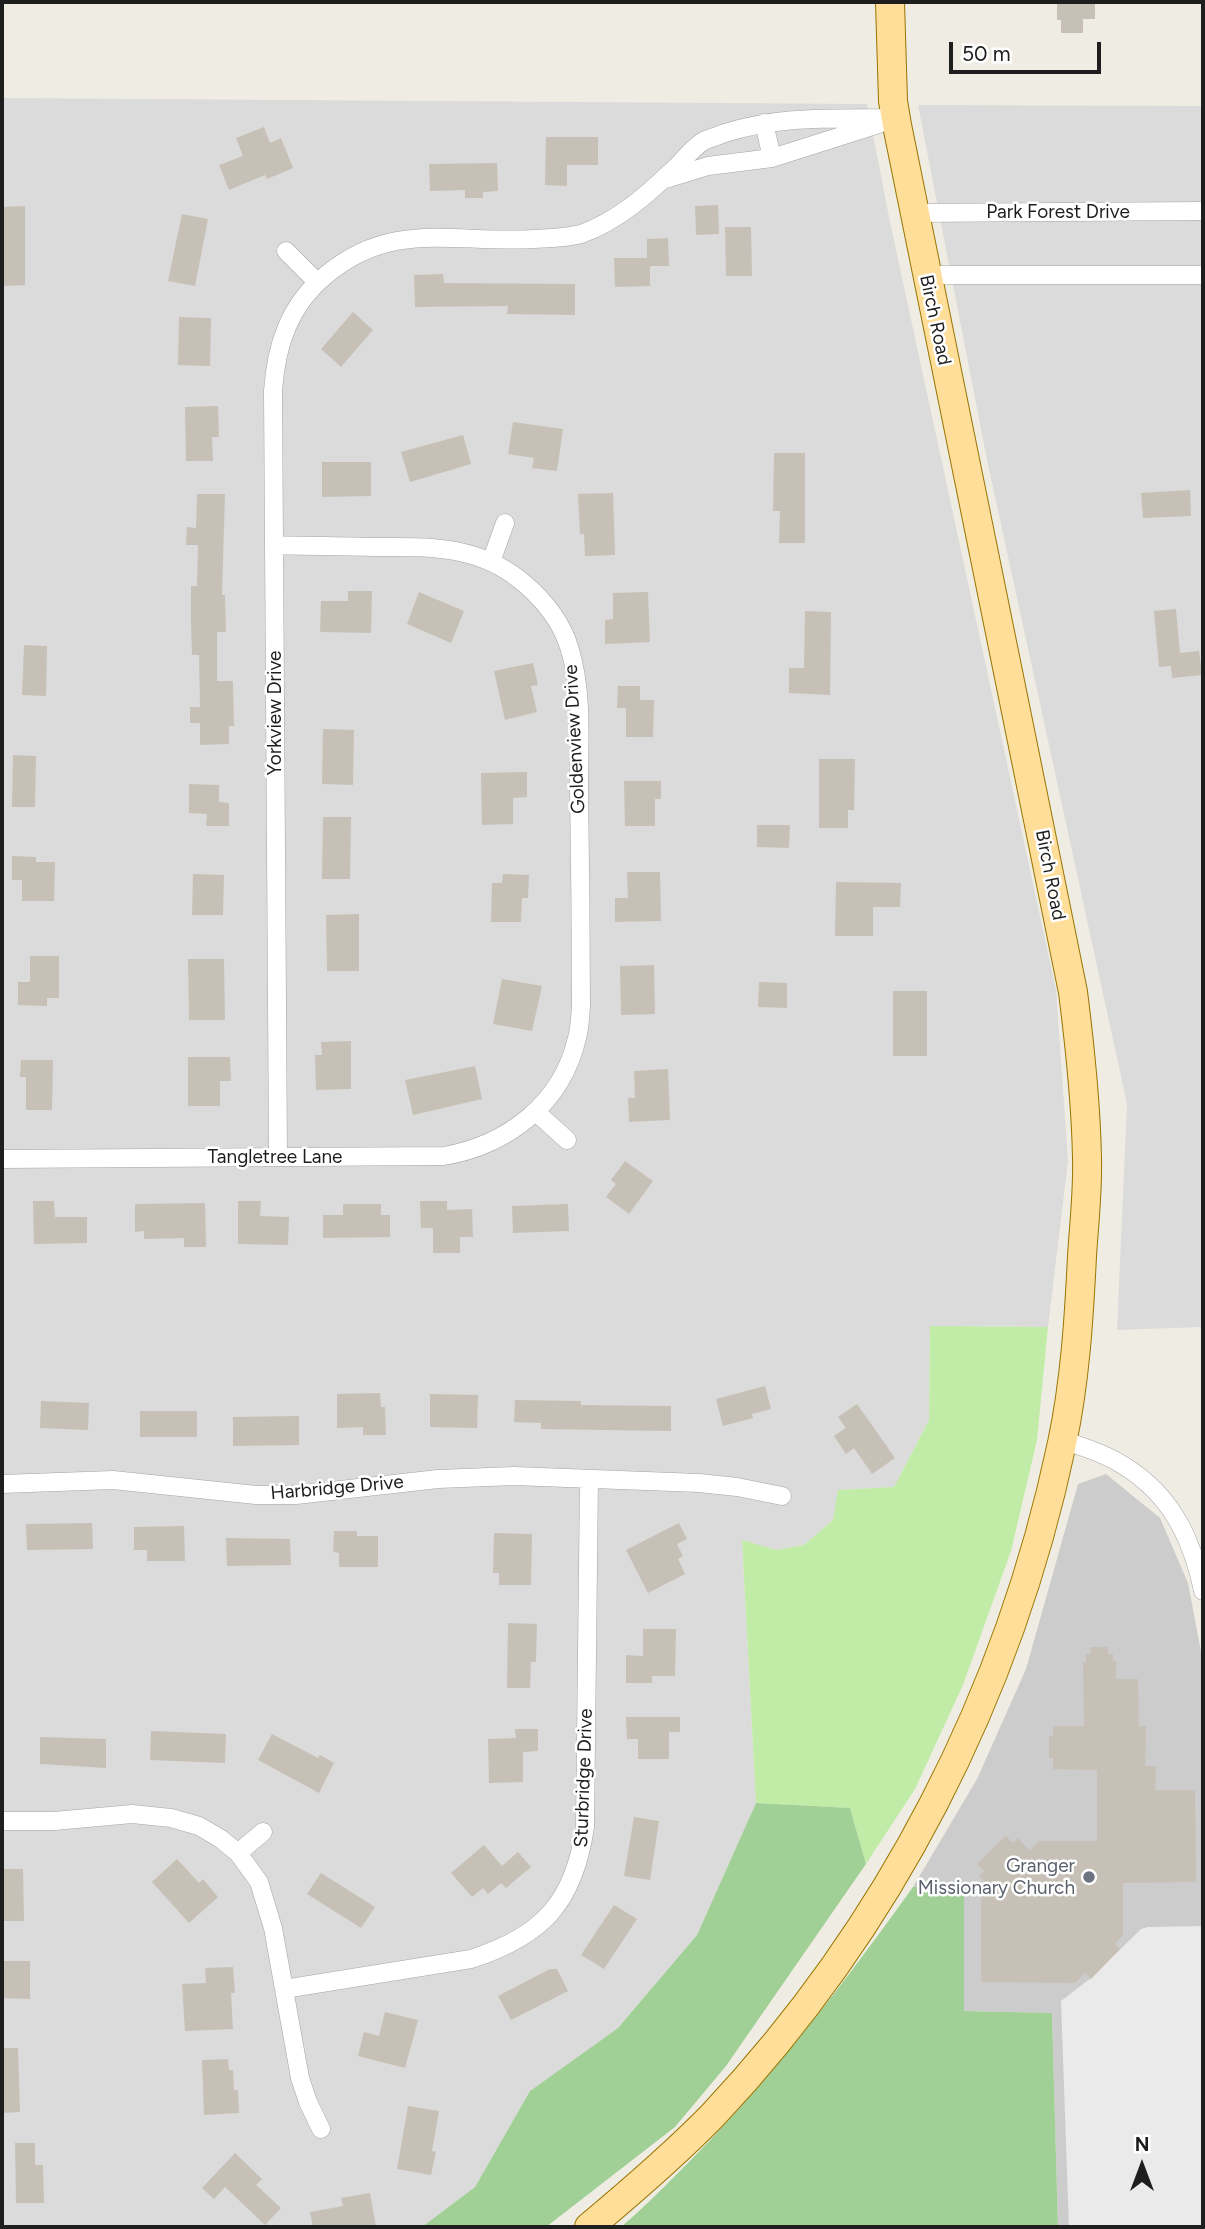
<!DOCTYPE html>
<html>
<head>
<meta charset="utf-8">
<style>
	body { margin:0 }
	#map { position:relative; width:1205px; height:2229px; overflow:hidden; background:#efede3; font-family:Figtree,sans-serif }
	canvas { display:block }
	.frame { position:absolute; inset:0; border:4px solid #1e1e1e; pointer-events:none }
	.north { position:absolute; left:1107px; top:2131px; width:70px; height:70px; -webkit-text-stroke:5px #fff; paint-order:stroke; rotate:0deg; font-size:19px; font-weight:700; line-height:28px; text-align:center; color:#1e1e1e }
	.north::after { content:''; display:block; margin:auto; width:24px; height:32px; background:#1e1e1e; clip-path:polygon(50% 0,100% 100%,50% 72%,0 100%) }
	.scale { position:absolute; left:949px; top:42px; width:152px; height:32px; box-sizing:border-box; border:4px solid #1e1e1e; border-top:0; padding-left:9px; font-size:21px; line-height:24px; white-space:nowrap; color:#1e1e1e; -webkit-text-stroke:5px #fff; paint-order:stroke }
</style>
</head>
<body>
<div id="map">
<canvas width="1205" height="2229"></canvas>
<div class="frame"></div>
<div class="north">N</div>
<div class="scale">50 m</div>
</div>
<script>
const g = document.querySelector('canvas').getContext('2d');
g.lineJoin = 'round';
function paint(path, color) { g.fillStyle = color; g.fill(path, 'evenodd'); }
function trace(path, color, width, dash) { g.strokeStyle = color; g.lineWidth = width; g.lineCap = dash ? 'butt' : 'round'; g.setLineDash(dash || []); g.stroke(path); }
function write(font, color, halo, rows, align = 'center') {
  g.font = font + ' Figtree,sans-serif'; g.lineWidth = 5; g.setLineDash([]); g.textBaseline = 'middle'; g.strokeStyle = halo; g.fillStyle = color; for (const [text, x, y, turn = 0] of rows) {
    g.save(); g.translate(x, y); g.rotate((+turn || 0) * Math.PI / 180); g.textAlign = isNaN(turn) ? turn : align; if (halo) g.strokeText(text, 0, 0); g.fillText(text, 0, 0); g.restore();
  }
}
paint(new Path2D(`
	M2,98l865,6 23,118 166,768 12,171 -20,166 -118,-1 -1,94 -35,67 -55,3 -6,30 -29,25 -28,5 -34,-9 14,262 -59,132 -79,93 -88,63 -55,96 -53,40h-420z
	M918,105l285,1v1221l-86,3 10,-226 -140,-644z`), '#dcdbdb');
paint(new Path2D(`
	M1106,1474l54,44 28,65 15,79v565h-145l-6,-214 -88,-2v-124h-51l64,-108 49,-110 52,-185z`), '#ccc');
paint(new Path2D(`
	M930,1326l118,1 -11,113 -26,111 -48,134 -48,104 -49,75 -16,-56 -94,-5 -14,-263 34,10 28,-5 29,-25 5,-30 56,-3 35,-67z`), '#c1eca7');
paint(new Path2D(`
	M756,1803l94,5 16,56 -140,202 -51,61 -129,100h-124l53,-40 55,-96 88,-63 79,-93z
	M913,1887h51v124l88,2 6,214h-437c20,-17 39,-36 58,-55 88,-87 162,-185 234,-285z`), '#a1d096');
paint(new Path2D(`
	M1203,1926v301h-134l-8,-226 30,-23 50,-49 7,-2z`), '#eaeaea');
paint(new Path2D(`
	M1057,2h38v17h-12v14h-22v-13h-4z
	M264,127l6,16 11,-5 12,30 -26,11 -2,-4 -36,15 -10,-25 24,-9 -7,-18z
	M546,137h52v28h-31v21l-22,-1z
	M497,163l1,28 -15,1v6h-18v-8l-35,1 -1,-27z
	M718,205l1,29 -23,1 -1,-29z
	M25,206v79l-23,1v-79z
	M182,214l26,5 -13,67 -27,-5z
	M725,227h26l1,49h-26z
	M668,238l1,28h-19v20l-35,1 -1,-29h33v-19z
	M443,274l1,9 131,1v31l-68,-1 1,-8 -93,1 -1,-32z
	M353,312l20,18 -32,37 -20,-18z
	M179,317l32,1 -1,48 -32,-1z
	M218,406l1,31h-7l1,24h-27l-1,-54z
	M513,422l50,7 -6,42 -25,-3 2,-10 -26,-4z
	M463,435l8,29 -61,18 -9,-30z
	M774,453h31v90h-26l1,-32h-7z
	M322,462h49v34l-49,1z
	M1190,490l1,26 -48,2 -2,-25z
	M613,493l2,62 -30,1 -1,-22h-4l-2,-40z
	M197,494h28l-3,101h3l1,37h-9v49h16l1,45h-5v18l-29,1v-22h-10v-16h10l-1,-52h-7l-1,-32v-37h6l1,-41h-12l1,-18 9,1z
	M348,591h24l-1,42 -51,-1 1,-31h27z
	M419,592l45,19 -13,32 -44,-19z
	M648,592l2,50 -45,2v-24l8,-1v-26z
	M1176,609l4,44 19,-2 3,24 -30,3 -1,-12 -12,1 -5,-56z
	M805,611l26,1 -1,83 -41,-2v-25h15z
	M24,645l23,1 -1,50 -24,-1z
	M533,663l5,22 -7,1 6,26 -32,8 -11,-49z
	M618,686h22v14h14l-1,37h-27v-29h-9z
	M323,729l31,1 -1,55 -31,-1z
	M13,755l23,1 -1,51h-23z
	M819,759h36l-1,51h-6v18h-29z
	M527,772v25l-14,1v26l-31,1 -1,-52z
	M624,781h37v18h-6v27h-30z
	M189,784l30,1v17l10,1v23h-23l1,-12 -18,-1z
	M323,817h28l-1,62h-28z
	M757,825h33l-1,23 -32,-1z
	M12,856l24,1v5h19l-1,39h-32v-21h-10z
	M627,872h33l1,49 -46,1v-24h13z
	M193,874l31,1 -1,40h-31z
	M503,874l26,1 -1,23h-6l-1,24h-30l1,-39h10z
	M836,882l65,1 -1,24h-27v29h-38z
	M359,914v57h-32l-1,-56z
	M30,956h29v42h-12v8l-29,-1v-23h12z
	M188,959h36l1,61h-36z
	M654,965l1,49 -34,1 -1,-49z
	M502,979l40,7 -10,45 -39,-7z
	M759,982l28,1v25l-29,-1z
	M893,991h34v65h-34z
	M351,1041v48l-35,1 -1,-35h7l-1,-13z
	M188,1057h42l1,24h-11v25h-32z
	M21,1060h32l-1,50h-26v-33h-6z
	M475,1066l7,33 -69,16 -8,-35z
	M668,1069l2,51 -41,2 -1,-24h7l-1,-27z
	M625,1161l28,20 -24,33 -23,-17 10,-13 -5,-4z
	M33,1201h21l1,16h32v26l-53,1z
	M238,1201h23l-1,15 29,1 -1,28 -50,-1z
	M420,1201h27v9l25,-1 1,28h-13v16h-27v-25h-12z
	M205,1203l1,44h-22v-9l-40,1v-8l-9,1v-28z
	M343,1204h38v11h9v22l-67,1v-23h20z
	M568,1204l1,27 -56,2 -1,-27z
	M765,1386l6,23 -19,5 1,4 -30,8 -7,-27z
	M380,1393l1,14h4l1,28h-23v-8l-26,1v-34z
	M430,1394l48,1 -1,33 -47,-1z
	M515,1400l66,1v4l90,1v25l-130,-2v-6l-27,-1z
	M41,1401l48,2 -1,27 -48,-2z
	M857,1404l38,54 -23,16 -18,-26 -8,6 -12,-18 12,-8 -8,-11z
	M140,1411h57v26h-57z
	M299,1416v29l-66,1v-29z
	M92,1523l1,26 -66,1 -1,-26z
	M679,1523l8,16 -10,5 6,12 -5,3 7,15 -37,19 -22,-43z
	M184,1526l1,35h-38v-11h-13v-23z
	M334,1531h23v5h21v31h-39v-14l-6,-1z
	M494,1533l38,1 -1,51h-32v-12h-6z
	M226,1538l64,1 1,26 -64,1z
	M508,1623l29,1 -1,38h-5l-1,26h-23z
	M643,1629h33l-1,47h-23v7h-26v-28l17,1z
	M1091,1647h17v7h5v7h3v18h22l1,47h7l-1,40h11l-1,24h40l1,92 -73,1v52l-8,9 5,5 -29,30 -6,-6 -10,10 -94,-1v-83l11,-11 -13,-12 5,-5 -7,-7 29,-28 7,7 5,-5 12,13 9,-10h58v-71l-44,-1v-11h-4v-22h4v-10h31l-1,-64h3v-8h5z
	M626,1717h54v15h-11v27h-31v-20h-11z
	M515,1729h23v22l-15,1v30l-34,1 -1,-44 28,-1z
	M151,1731l75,3 -1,29 -75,-3z
	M272,1734l46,24 2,-3 14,8 -15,30 -61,-33z
	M40,1737l66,2v29l-66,-4z
	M634,1817l25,4 -9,59 -26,-4z
	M484,1845l18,21 16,-14 13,15 -25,21 -5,-5 -13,11 -5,-6 -11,9 -21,-24z
	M177,1859l22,24 4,-4 15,18 -29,26 -37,-41z
	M2,1869h21l1,52h-22z
	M321,1873l54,34 -14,21 -54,-34z
	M614,1905l23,14 -33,50 -23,-14z
	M2,1961h28v38l-28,-1z
	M233,1967l2,26h-4l2,36 -48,2 -3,-47 24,-1 -1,-15z
	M550,1969h7l11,22 -57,29 -13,-24z
	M385,2012l33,8 -13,48 -47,-12 6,-24 15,4z
	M2,2048h16l2,64 -18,1z
	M228,2059l1,11h4l1,20h4l1,23 -35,2 -2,-55z
	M408,2106l31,5 -7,40 4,1 -5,23 -34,-6z
	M15,2143h20v22h8l1,38h-28z
	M235,2153l27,26 -6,6 25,23 -16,17 -40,-38 -11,12 -12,-11z
	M370,2193l6,34h-63l-3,-15 33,-6 -2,-8z`), '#c7c0b6');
const minor = new Path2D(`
	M764,123l8,35
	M666,179l42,-13 64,-8 107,-34
	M914,213l289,-2
	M286,251l31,31
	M925,275h278
	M491,562l14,-39
	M536,1112l31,28
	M278,1156l-5,-765c3,-45 16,-86 53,-116 67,-56 129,-31 208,-36 15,-1 32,-1 47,-5 37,-13 67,-40 95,-67 8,-8 17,-19 26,-25 6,-4 14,-5 20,-8 56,-19 115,-15 173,-16
	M2,1159l442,-3c63,-11 118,-52 133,-118 3,-10 3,-21 4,-32 0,-73 -1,-145 -2,-218 0,-45 4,-95 -9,-138 -12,-42 -53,-81 -95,-94 -31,-10 -63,-9 -95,-9 -35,-1 -71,-1 -106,-2
	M1063,1440c17,6 35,11 51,20 54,29 77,74 89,131
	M2,1484l111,-4 143,15h40l142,-16 76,-3 185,7 38,4 45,9
	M2,1821h52l78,-7 39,4 28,8 22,13 17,14 21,29 14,46 27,150 8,24 13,27
	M238,1853l25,-21
	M284,1989l187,-30c72,-23 103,-57 114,-132l4,-348`);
const primary = new Path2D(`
	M589,2227c43,-36 85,-72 124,-112 177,-188 296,-420 349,-672 13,-61 17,-125 20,-187 2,-32 6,-65 5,-98 -1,-55 -7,-111 -14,-166l-176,-867 -4,-24 -3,-99`);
trace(minor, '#a5a5a5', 19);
trace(primary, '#987500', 30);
trace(minor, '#fff', 18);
trace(primary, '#ffde99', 28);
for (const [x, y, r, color] of [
	[1089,1877,7,"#6b7280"]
]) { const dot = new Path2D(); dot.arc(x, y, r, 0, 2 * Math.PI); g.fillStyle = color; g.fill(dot); trace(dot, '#fff', 2.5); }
write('19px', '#1e1e1e', '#fff', [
	["Park Forest Drive",1058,212],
	["Birch Road",935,320,78],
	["Yorkview Drive",275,713,-90],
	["Goldenview Drive",575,739,-93],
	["Birch Road",1050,875,79],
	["Tangletree Lane",275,1157],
	["Harbridge Drive",337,1488,-5],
	["Sturbridge Drive",584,1778,-88]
]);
write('19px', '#5b616d', '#fff', [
	["Granger",1075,1866],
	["Missionary Church",1075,1888]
], 'right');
</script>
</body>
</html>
